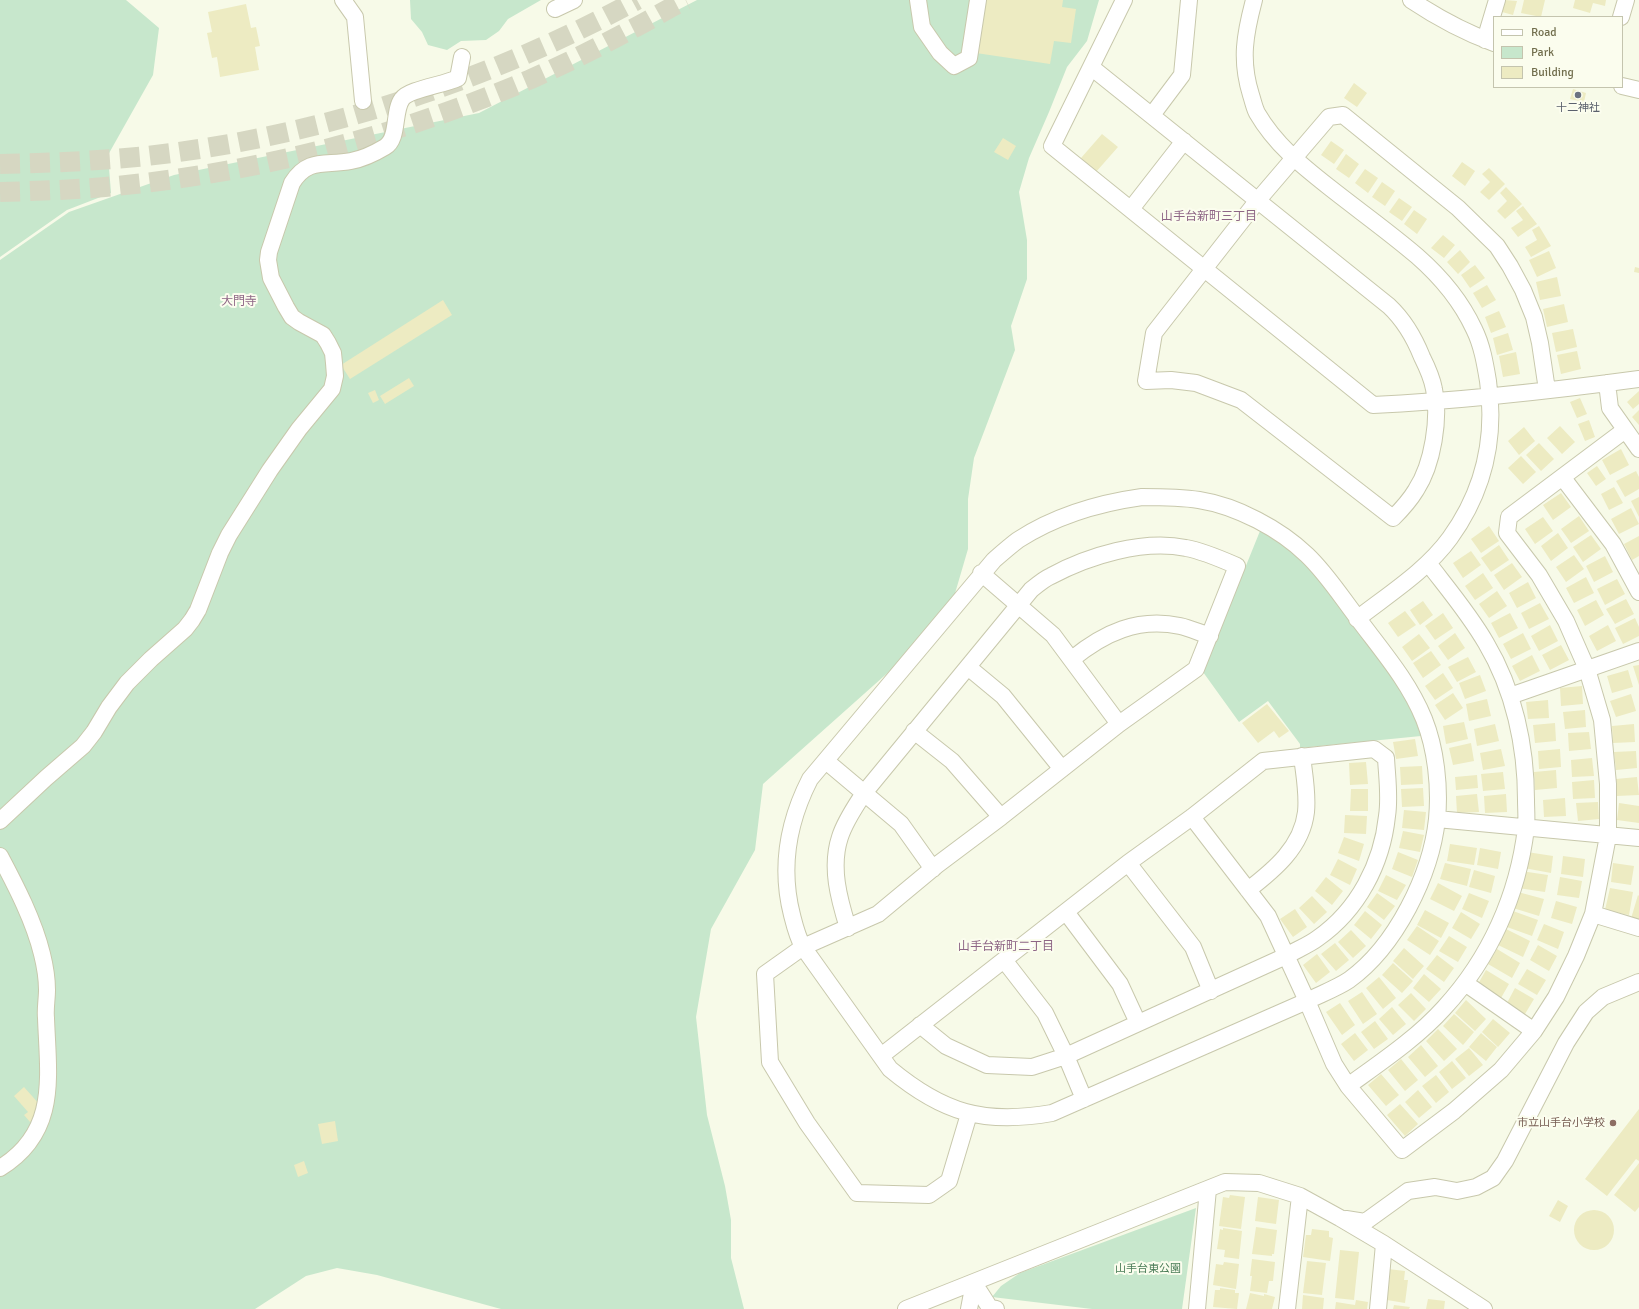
<!DOCTYPE html>
<html>
<head>
<meta charset="utf-8">
<style>
	body { margin:0 }
	#map { position:relative; width:1639px; height:1309px; overflow:hidden; background:#f7fae8; font-family:Signika,sans-serif }
	canvas { display:block }
	.legend { position:absolute; left:1493px; top:16px; width:130px; height:72px; box-sizing:border-box; background:#fbfdee; border:1px solid #c4c4ae; margin:0; padding:5px 7px; list-style:none; font-size:12px; color:#726f4e }
	.legend li { display:flex; align-items:center; gap:8px; height:20px }
	.legend b { width:20px; border:1px solid #c4c4ae }
</style>
</head>
<body>
<div id="map">
<canvas width="1639" height="1309"></canvas>
<ul class="legend">
<li><b style="height:5px;background:#fff"></b>Road</li>
<li><b style="height:11px;background:#c7e7cc"></b>Park</li>
<li><b style="height:11px;background:#edebc2"></b>Building</li>
</ul>
</div>
<script>
const g = document.querySelector('canvas').getContext('2d');
g.lineJoin = 'round';
function paint(path, color) { g.fillStyle = color; g.fill(path, 'evenodd'); }
function trace(path, color, width, dash) { g.strokeStyle = color; g.lineWidth = width; g.lineCap = dash ? 'butt' : 'round'; g.setLineDash(dash || []); g.stroke(path); }
function write(font, color, halo, rows, align = 'center') {
  g.font = font + ' Signika,"Noto Sans JP",sans-serif'; g.lineWidth = 4; g.setLineDash([]); g.textBaseline = 'middle'; g.strokeStyle = halo; g.fillStyle = color; for (const [text, x, y, turn = 0] of rows) {
    g.save(); g.translate(x, y); g.rotate((+turn || 0) * Math.PI / 180); g.textAlign = isNaN(turn) ? turn : align; if (halo) g.strokeText(text, 0, 0); g.fillText(text, 0, 0); g.restore();
  }
}
paint(new Path2D(`
	M0,0h126l33,28 -6,47 -45,80 3,38 -44,17 -67,47z
	M410,0h131l-33,19 -9,12 -13,9 -25,1 -14,9 -19,-5 -6,-13 -11,-13z
	M697,0h402l-12,41 -20,26 -18,45 -20,46 -10,34 8,48v39l-16,47 4,24 -41,108 -6,41v50l-17,58 -31,37 -157,140 -8,66 -44,79 -15,88 11,98 18,71 6,34v38l13,51h-243l-124,-34 -40,-7 -31,8 -51,33h-255v-1049l69,-48 105,-37 305,-62z
	M1260,531l20,12 24,18 23,26 82,114 12,35 -121,12v-4l-32,-43 -29,21 -36,-50z
	M1196,1208l-14,101h-90l-100,-12 9,-11 19,-13z`), '#c7e7cc');
paint(new Path2D(`
	M983,0h80l-1,7 14,2 -5,34 -17,-2 -4,23 -74,-11z
	M1505,0l12,1 -4,14 -11,-3z
	M1524,0h21l-4,17 -20,-4z
	M1575,0h31l-1,6 -12,-3 -3,10 -17,-5z
	M246,4l5,24 5,-1 4,19 -5,1 4,23 -39,7 -3,-20 -5,1 -5,-25 5,-1 -4,-20z
	M1354,83l13,10 -10,14 -13,-9z
	M1573,89l13,4 -2,9 -14,-3z
	M1102,134l16,13 -22,25 -15,-14z
	M1003,138l13,8 -8,14 -14,-8z
	M1331,141l13,9 -10,14 -13,-9z
	M1346,154l13,10 -10,14 -13,-9z
	M1462,162l13,9 -10,15 -13,-10z
	M1489,168l16,16 -16,16 -9,-8 10,-10 -8,-8z
	M1365,169l13,9 -10,15 -13,-10z
	M1382,182l13,9 -10,15 -13,-9z
	M1506,187l16,17 -17,15 -8,-8 10,-10 -7,-8z
	M1399,198l13,9 -10,14 -13,-9z
	M1523,206l14,18 -19,13 -7,-9 12,-8 -7,-9z
	M1414,210l13,9 -10,15 -13,-10z
	M1539,226l12,20 -20,11 -6,-10 12,-7 -5,-10z
	M1443,235l12,10 -11,13 -13,-10z
	M1460,250l10,12 -12,12 -11,-12z
	M1549,251l7,17 -19,9 -8,-17z
	M1475,265l10,13 -15,10 -9,-13z
	M1635,267l4,1v5l-5,-1z
	M1557,277l4,19 -21,4 -4,-18z
	M1487,285l9,15 -14,8 -9,-15z
	M443,300l9,15 -102,64 -9,-14z
	M1564,304l4,18 -21,5 -4,-18z
	M1499,311l7,16 -15,6 -6,-16z
	M1573,329l4,18 -21,5 -4,-19z
	M1508,333l5,17 -16,5 -4,-17z
	M1577,351l4,18 -20,5 -4,-19z
	M1516,352l4,22 -17,3 -4,-21z
	M409,378l5,8 -29,18 -5,-8z
	M375,390l4,10 -6,3 -5,-10z
	M1639,391v13l-6,5 -6,-7z
	M1580,398l7,16 -10,4 -7,-16z
	M1639,410v15l-7,-8z
	M1589,420l6,17 -10,4 -7,-17z
	M1560,426l15,16 -13,12 -15,-16z
	M1524,427l11,14 -16,14 -11,-14z
	M1539,443l15,16 -13,12 -15,-16z
	M1621,449l8,16 -19,10 -8,-15z
	M1521,456l15,16 -13,12 -15,-16z
	M1597,466l9,13 -10,7 -9,-13z
	M1636,471l3,6v12l-14,8 -9,-16z
	M1614,487l9,16 -14,7 -8,-16z
	M1561,493l10,14 -18,13 -10,-15z
	M1639,497v20l-8,-16z
	M1631,508l8,16 -20,10 -8,-15z
	M1579,516l10,15 -18,12 -10,-14z
	M1543,517l10,14 -18,13 -10,-15z
	M1489,526l10,15 -18,12 -10,-14z
	M1558,533l10,15 -17,13 -10,-15z
	M1591,535l10,14 -18,13 -10,-15z
	M1639,536v20l-7,4 -8,-16z
	M1499,545l10,15 -18,12 -10,-14z
	M1471,551l10,14 -18,13 -10,-15z
	M1574,555l10,14 -18,13 -10,-15z
	M1605,556l8,16 -19,10 -8,-16z
	M1512,563l10,14 -18,13 -10,-15z
	M1483,573l10,15 -18,12 -10,-14z
	M1586,577l8,16 -20,10 -8,-15z
	M1617,579l8,15 -20,11 -8,-16z
	M1528,582l8,16 -19,10 -8,-15z
	M1497,591l10,15 -18,12 -10,-14z
	M1626,599l8,15 -19,10 -9,-15z
	M1596,600l8,15 -19,11 -8,-16z
	M1423,601l10,14 -13,10 -10,-15z
	M1540,603l9,16 -20,10 -8,-16z
	M1405,611l11,14 -18,12 -10,-14z
	M1443,613l10,15 -18,12 -10,-14z
	M1510,613l8,15 -19,10 -8,-15z
	M1635,618l4,9v9l-16,8 -8,-16z
	M1550,625l8,16 -19,10 -8,-15z
	M1608,625l8,16 -19,10 -8,-15z
	M1455,633l10,15 -17,12 -10,-14z
	M1523,633l8,16 -20,10 -8,-15z
	M1419,634l11,14 -18,13 -10,-14z
	M1561,645l8,15 -19,10 -8,-15z
	M1431,651l10,14 -18,13 -10,-15z
	M1532,655l8,16 -20,10 -8,-15z
	M1468,657l8,15 -19,10 -9,-15z
	M1639,665v20l-6,-19z
	M1628,670l5,17 -21,6 -5,-17z
	M1443,673l10,15 -18,12 -10,-14z
	M1480,675l6,16 -21,8 -6,-16z
	M1582,686l1,18 -22,2 -1,-18z
	M1453,693l10,15 -18,12 -10,-15z
	M1631,694l5,17 -20,6 -6,-16z
	M1487,699l4,17 -22,5 -3,-17z
	M1548,700l1,18 -21,1 -2,-17z
	M1267,704l22,27 -10,7 -5,-7 -16,12 -16,-20z
	M1585,710l1,17 -21,2 -2,-17z
	M1464,722l4,17 -22,5 -3,-18z
	M1555,723l1,18 -21,2 -2,-18z
	M1495,724l4,17 -22,5 -3,-17z
	M1634,724l1,18 -22,1 -1,-17z
	M1589,732l2,17 -22,2 -1,-18z
	M1415,739l3,17 -22,3 -3,-17z
	M1471,743l3,18 -21,4 -4,-17z
	M1501,749l4,17 -22,4 -3,-17z
	M1560,749l1,18 -22,2 -1,-18z
	M1636,751l1,17 -21,2 -2,-18z
	M1592,758l2,18 -22,1 -1,-17z
	M1366,762l2,22 -18,1 -1,-22z
	M1422,766l1,18 -22,1 -1,-18z
	M1556,770l1,18 -22,2 -1,-18z
	M1503,772l2,17 -22,2 -2,-17z
	M1477,775l1,13 -22,2 -1,-13z
	M1637,777l2,18 -22,1 -1,-17z
	M1594,780l1,18 -22,1 -1,-17z
	M1423,788l1,18 -22,1 -1,-18z
	M1351,789h17v22h-18z
	M1477,794l2,18 -22,1 -1,-17z
	M1506,794l1,18 -22,1 -1,-17z
	M1565,798l1,18 -22,1 -1,-17z
	M1598,802l1,17 -21,2 -2,-18z
	M1619,803l20,3v17l-22,-3z
	M1404,810l22,2 -2,18 -22,-2z
	M1345,815l22,1 -1,18 -22,-1z
	M1403,831l21,4 -4,17 -21,-4z
	M1344,837l20,7 -5,17 -21,-8z
	M1450,844l27,4 -3,17 -27,-4z
	M1480,848l21,4 -3,17 -21,-4z
	M1398,852l20,8 -6,17 -20,-8z
	M1527,852l26,4 -2,17 -27,-5z
	M1563,856l22,3 -2,18 -22,-3z
	M1338,859l19,10 -7,16 -20,-10z
	M1445,863l26,6 -4,17 -27,-7z
	M1613,863l21,3 -3,19 -20,-3z
	M1474,870l21,6 -4,17 -22,-6z
	M1521,871l27,4 -3,17 -27,-4z
	M1386,875l20,10 -9,15 -19,-9z
	M1326,877l17,14 -11,14 -17,-14z
	M1560,877l22,4 -3,17 -22,-3z
	M1438,883l24,13 -8,15 -24,-12z
	M1610,888l23,4 -4,23 -24,-5z
	M1518,892l26,7 -5,17 -26,-8z
	M1377,893l18,13 -11,14 -17,-13z
	M1469,893l20,8 -7,17 -20,-9z
	M1638,895l1,1v28l-9,-2z
	M1312,896l15,16 -13,12 -15,-16z
	M1556,901l21,6 -5,17 -21,-6z
	M1295,909l12,18 -14,10 -13,-18z
	M1425,910l24,13 -8,15 -24,-13z
	M1365,911l17,14 -11,14 -17,-14z
	M1513,911l25,9 -6,16 -25,-9z
	M1461,912l19,12 -9,15 -19,-11z
	M1544,924l20,8 -6,17 -21,-9z
	M1417,926l22,15 -9,14 -23,-15z
	M1506,929l24,12 -7,16 -25,-12z
	M1351,930l15,16 -13,12 -15,-16z
	M1449,936l18,11 -9,15 -19,-11z
	M1335,943l14,17 -13,11 -15,-17z
	M1538,945l19,11 -8,15 -19,-11z
	M1404,948l20,18 -11,13 -20,-18z
	M1497,949l23,14 -8,15 -24,-14z
	M1317,954l13,18 -14,11 -13,-18z
	M1437,955l17,13 -10,14 -18,-13z
	M1393,963l20,18 -11,12 -20,-18z
	M1527,969l19,11 -9,15 -19,-11z
	M1486,970l23,14 -8,14 -23,-14z
	M1424,974l17,15 -12,13 -16,-14z
	M1379,977l17,21 -13,11 -17,-21z
	M1515,988l19,11 -9,15 -18,-11z
	M1362,992l15,22 -14,10 -15,-23z
	M1411,993l15,16 -12,12 -16,-16z
	M1466,1000l20,19 -11,12 -20,-18z
	M1340,1003l15,22 -13,10 -16,-23z
	M1392,1007l14,17 -13,11 -14,-16z
	M1454,1014l20,18 -11,13 -20,-19z
	M1493,1019l17,14 -12,14 -16,-15z
	M1375,1021l13,18 -14,10 -13,-17z
	M1438,1029l19,20 -13,12 -18,-20z
	M1355,1033l13,17 -14,11 -13,-17z
	M1481,1033l16,14 -11,14 -17,-14z
	M1421,1045l17,21 -13,11 -17,-20z
	M1469,1048l14,17 -14,11 -14,-17z
	M1401,1059l17,21 -13,11 -17,-21z
	M1452,1061l14,17 -14,11 -13,-17z
	M1381,1074l18,21 -13,11 -18,-21z
	M1436,1075l13,17 -13,11 -14,-17z
	M24,1087l17,19 -7,6 3,4 -7,6 -6,-7 4,-3 -14,-16z
	M1418,1090l14,17 -13,11 -14,-16z
	M1400,1104l18,20 -13,12 -18,-21z
	M1639,1109v52l-3,-2 -29,37 -22,-17z
	M335,1121l3,20 -16,3 -4,-20z
	M304,1161l4,12 -10,4 -4,-12z
	M1639,1163v44l-4,5 -21,-17z
	M1230,1195l15,2 -4,32 -22,-3 4,-29 6,1z
	M1258,1197l21,3 -3,24 -21,-3z
	M1558,1200l10,6 -8,16 -11,-6z
	M1574 1230a20 20 0 1 1 40 0a20 20 0 1 1-40 0Z
	M1256,1227l21,3 -3,24h-2v2l-20,-2z
	M1223,1228l19,3 -3,28 -15,-2 1,-7 -8,-1 3,-20 3,1z
	M1312,1229l17,2v6l4,1 -3,23 -27,-4 3,-22h5z
	M1340,1250l19,2 -5,48 -19,-2z
	M1252,1259l23,3 -2,19h-4l-2,12 -17,-2 2,-15h-2z
	M1307,1261l19,2 -4,32 -19,-2z
	M1224,1262l15,2 -3,25 -23,-4 3,-21 7,1z
	M1388,1269l17,2 -1,9h4l-3,23 -18,-3 1,-12h-3z
	M1220,1288l15,2v3h4l-2,16 -24,-2 2,-17h5z
	M1250,1293l14,3v-2l11,3 -3,12h-26z
	M1303,1295l21,3 -1,11h-21z
	M1428,1299l17,2 -1,8h-18z
	M1356,1300l12,2 -1,7h-32l1,-7 19,3z
	M1394,1305l16,2 -1,2h-16z`), '#edebc2');
trace(new Path2D(`
	M0,164c49,-1 98,-3 147,-8 169,-19 340,-74 490,-156
	M0,192c35,-1 70,-2 105,-5 147,-13 291,-50 426,-108 34,-15 68,-32 101,-50 18,-9 35,-20 54,-29`), '#d6d7c2', 20, [20, 10]);
const minor = new Path2D(`
	M343,0l12,17 8,84
	M918,0l4,27 18,26 14,13 15,-8 9,-58
	M1124,0l-72,146 321,259c89,-4 177,-14 266,-26
	M1254,0c-9,34 -14,60 -3,95 2,6 3,12 6,18 18,31 44,52 72,74 29,23 60,45 88,69 24,21 44,45 57,73 8,16 11,34 14,52 8,57 -4,110 -38,157 -24,33 -61,56 -93,81
	M1411,0c27,18 53,32 83,43
	M555,9l19,-9
	M1621,17l5,-17
	M1485,40l12,-40
	M1091,67l298,239c16,15 25,31 33,51 5,10 10,21 12,32 6,29 -1,75 -18,101 -6,10 -14,19 -23,28l-152,-118 -45,-17 -25,-3 -25,1 8,-48 104,-133 71,-83 14,-2 115,93 39,38 13,20 13,24 11,27 6,26 7,47
	M1622,86l17,4
	M1152,115l30,-40 7,-75
	M1131,209l53,-68
	M1607,383l3,25 29,41
	M1563,478l50,66 26,48
	M1142,497c19,0 38,0 57,3 38,6 81,29 108,55 20,19 35,43 52,65 24,32 50,62 65,99 12,30 16,68 13,100 -6,56 -41,127 -88,161 -12,8 -28,14 -42,21l-255,112c-68,12 -109,0 -162,-44l-87,-122c-6,-11 -8,-20 -11,-32 -12,-47 -4,-93 18,-136l184,-219c8,-7 16,-14 24,-20 37,-24 81,-37 124,-43z
	M981,573l72,62 66,89
	M1072,659c32,-26 66,-42 108,-33 10,2 20,7 30,10
	M968,667l35,29 59,73
	M1510,696l129,-45
	M914,731l38,30 49,56
	M826,761l75,63 32,45
	M1192,817l76,99 39,85 27,63 14,22 54,64 52,-39 47,-41 33,-39 22,-34 20,-41 17,-42 15,-78v-52l-6,-64 -15,-51 -21,-48 -27,-46 -32,-42 2,-16 116,-87
	M1437,819l202,19
	M0,821l46,-43 37,-32 11,-14 15,-25 18,-24 24,-24 34,-30 7,-9 6,-10 22,-57 9,-18 41,-65 29,-41 33,-40 3,-13 -1,-13 -1,-10 -5,-10 -5,-8 -24,-13 -7,-5 -6,-10 -15,-29 -3,-18 1,-8 23,-69c16,-26 34,-17 59,-22 11,-2 24,-8 34,-14 14,-8 8,-36 17,-48 7,-10 42,-14 56,-21l4,-21
	M0,856c16,30 34,65 42,98 3,12 5,25 5,36 0,9 -2,19 -1,28 2,58 13,114 -46,150
	M1128,863l65,84 18,44
	M1248,890c26,-20 54,-43 58,-78 2,-19 -2,-38 -4,-56
	M1066,912l54,72 18,39
	M1593,914l46,14
	M848,928c-9,-29 -18,-61 -8,-91 5,-16 15,-30 24,-44l167,-203c6,-5 13,-11 20,-14 37,-20 92,-37 135,-28 17,3 35,11 51,18l-41,103 -77,55 -118,93 -64,48 -59,49 -75,33 -38,27 5,88 37,61 50,70 72,2 20,-14 20,-67
	M1004,960l41,53 21,43 18,43
	M1465,983l69,48
	M881,1056l247,-193 64,-46 71,-56 111,-12 12,9c1,19 4,39 1,58 -5,48 -29,94 -69,122 -9,7 -22,12 -32,18l-220,100 -34,11 -45,-2 -41,-19 -26,-21
	M1348,1086c33,-24 69,-48 96,-78 46,-50 74,-113 82,-180 1,-9 0,-19 0,-28 0,-54 -12,-110 -40,-157 -16,-28 -38,-54 -58,-80
	M1346,1219l19,3 43,-31 27,-4 22,4 19,-4 17,-9 12,-17 61,-118 20,-31 17,-15 36,-15
	M974,1283l16,25 6,1
	M906,1309l319,-127 34,1 41,13 40,22 44,26 100,65
	M969,1309l5,-26
	M1197,1309l11,-120
	M1287,1309l13,-113
	M1378,1309l6,-65`);
trace(minor, '#c8c8ac', 18);
trace(minor, '#fff', 16);
for (const [x, y, r, color] of [
	[1578,95,4,"#6b7280"],
	[1613,1123,4,"#8d6e63"]
]) { const dot = new Path2D(); dot.arc(x, y, r, 0, 2 * Math.PI); g.fillStyle = color; g.fill(dot); trace(dot, '#fbfdee', 1.5); }
write('11px', '#5b616d', '#fbfdee', [
	["十二神社",1578,108]
]);
write('11px', '#785e54', '#fbfdee', [
	["市立山手台小学校",1605,1123]
], 'right');
write('11px', '#4a7c57', '#fbfdee', [
	["山手台東公園",1148,1269]
]);
write('12px', '#8e6686', '#fbfdee', [
	["山手台新町三丁目",1209,217],
	["大門寺",239,302],
	["山手台新町二丁目",1006,947]
]);
</script>
</body>
</html>
